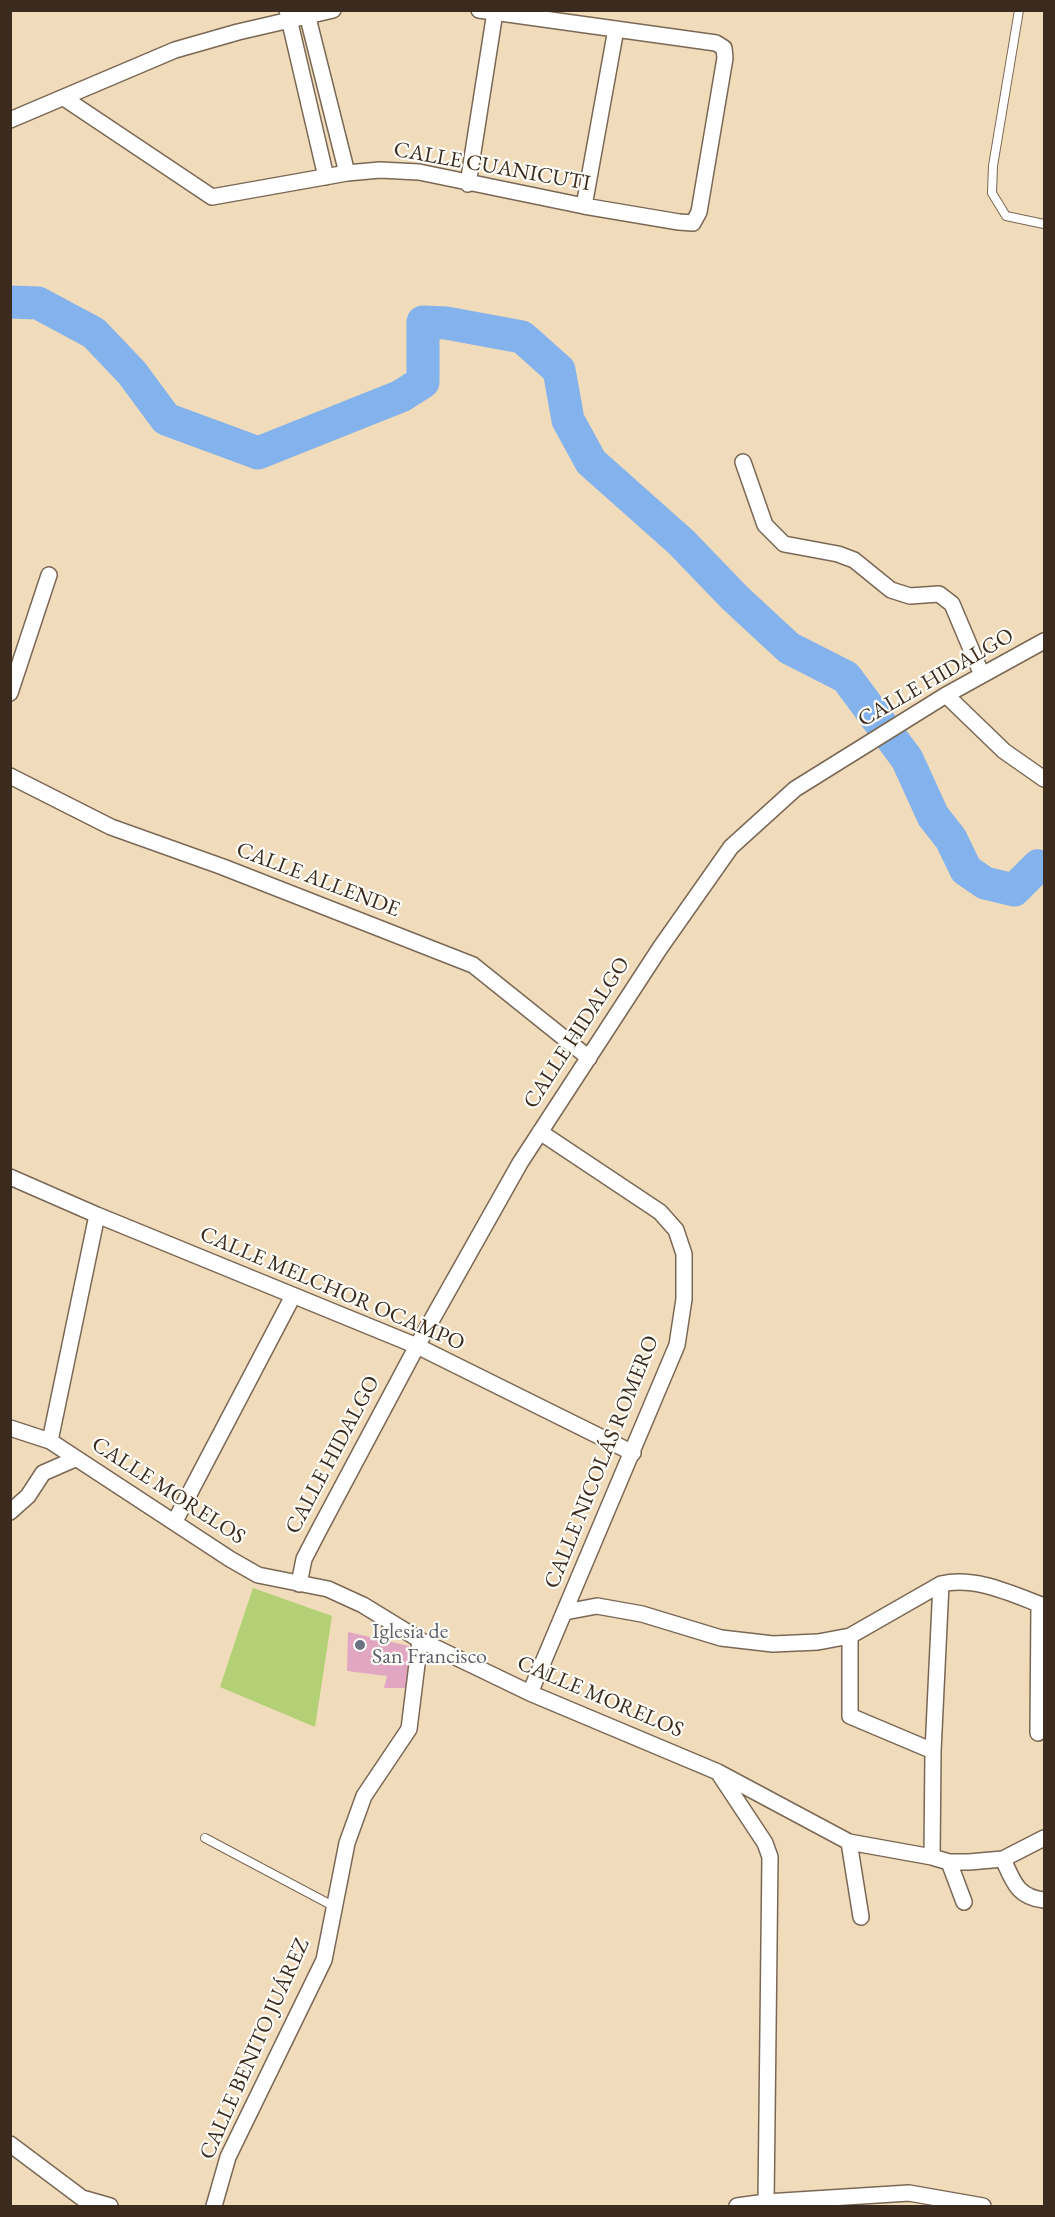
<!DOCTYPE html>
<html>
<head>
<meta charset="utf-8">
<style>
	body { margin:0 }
	#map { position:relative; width:1055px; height:2217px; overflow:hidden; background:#f0dbba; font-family:"EB Garamond",serif }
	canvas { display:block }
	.frame { position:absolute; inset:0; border:12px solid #3b2a1e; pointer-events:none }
</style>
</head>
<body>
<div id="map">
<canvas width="1055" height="2217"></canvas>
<div class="frame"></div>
</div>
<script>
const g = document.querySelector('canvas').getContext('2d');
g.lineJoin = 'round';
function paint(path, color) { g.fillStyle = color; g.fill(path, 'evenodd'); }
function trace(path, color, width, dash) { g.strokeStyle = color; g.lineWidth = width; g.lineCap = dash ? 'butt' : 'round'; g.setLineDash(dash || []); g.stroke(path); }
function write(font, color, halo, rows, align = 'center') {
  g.font = font + ' "EB Garamond",serif'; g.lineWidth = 4.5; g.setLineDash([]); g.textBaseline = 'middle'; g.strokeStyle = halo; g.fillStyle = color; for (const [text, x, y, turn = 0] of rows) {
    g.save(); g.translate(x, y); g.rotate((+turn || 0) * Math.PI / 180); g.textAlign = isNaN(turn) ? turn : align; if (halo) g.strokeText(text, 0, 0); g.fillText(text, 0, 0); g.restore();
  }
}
paint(new Path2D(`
	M253,1588l79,28 -17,111 -95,-40z`), '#b3d076');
trace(new Path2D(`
	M10,302l28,1 56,30 38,40 34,46 92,34 143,-57 22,-14v-60l23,1 76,14 37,33 9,50 23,42 90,80 54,56 54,50 57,29 61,82 26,57 18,23 15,31 19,13 29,7 24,-24 6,2`), '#83b2ed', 33);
paint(new Path2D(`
	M348,1632l61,14 -2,42h-23l3,-12 -40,-5z`), '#e1a7c2');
const lane = new Path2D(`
	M1019,10l-26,156 -1,27 14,23 38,8
	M205,1838l130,69`);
const street = new Path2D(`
	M287,10l39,167
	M306,10l41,163
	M64,98l148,99 135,-24 33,-3 39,2 165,34 95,16 14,1 6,-11 26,-154 -1,-10 -8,-5 -237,-33
	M10,120l165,-70 63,-18 95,-22
	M468,184l27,-172
	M584,206l32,-177
	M743,462l22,63 19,19 54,10 16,6 37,30 19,6 29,-2 13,10 30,71
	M10,693l39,-118
	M946,695l58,56 40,28
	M10,776l101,51 112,40 250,98 116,93
	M10,1177l87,38 320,131 216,107
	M10,1428l40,13 180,118 28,16 70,14 35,16 57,35 110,53 188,79 131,70 83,15 17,5h20l34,-3 41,-21
	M50,1441l47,-226
	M10,1512l18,-16 15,-23 32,-14
	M175,1521l118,-225
	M299,1584l5,-25 15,-29 98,-184 103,-183 140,-215 71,-101 64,-58 151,-94 98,-54
	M565,1612l32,-6 45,8 79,24 52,6 45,-2 32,-6 91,-52c35,-8 71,10 103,22
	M850,1636v80l83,35
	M530,1693l147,-348 7,-46v-45l-8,-24 -16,-18 -120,-80
	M1038,1733l1,-129
	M720,1775l45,68 5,14 -4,345
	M849,1842l12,75
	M932,1857l1,-106 8,-167
	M1003,1859c10,22 14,38 41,41
	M949,1862l15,40
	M10,2144l72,54 28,8
	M214,2206l14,-49 96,-197 23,-117 17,-47 45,-67 11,-89
	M737,2206l29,-4 143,-9 74,13`);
trace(lane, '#7a6855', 10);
trace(street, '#7a6855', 18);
trace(lane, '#fff', 8);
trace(street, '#fff', 15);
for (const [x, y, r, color] of [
	[360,1645,6,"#6b7280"]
]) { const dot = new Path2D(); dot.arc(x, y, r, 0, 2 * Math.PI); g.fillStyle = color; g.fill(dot); trace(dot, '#fdfcf7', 2); }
write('22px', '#3b2a1e', '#fdfcf7', [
	["CALLE CUANICUTI",492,167,10],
	["CALLE HIDALGO",936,678,-30],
	["CALLE ALLENDE",318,880,21],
	["CALLE HIDALGO",577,1033,-57],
	["CALLE MELCHOR OCAMPO",332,1289,23],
	["CALLE HIDALGO",333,1455,-62],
	["CALLE NICOLÁS ROMERO",602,1462,-68],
	["CALLE MORELOS",168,1491,33],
	["CALLE MORELOS",600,1697,23],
	["CALLE BENITO JUÁREZ",255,2049,-66]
]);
write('22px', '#5b616d', '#fdfcf7', [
	["Iglesia de",372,1632],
	["San Francisco",372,1657]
], 'left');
</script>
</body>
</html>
